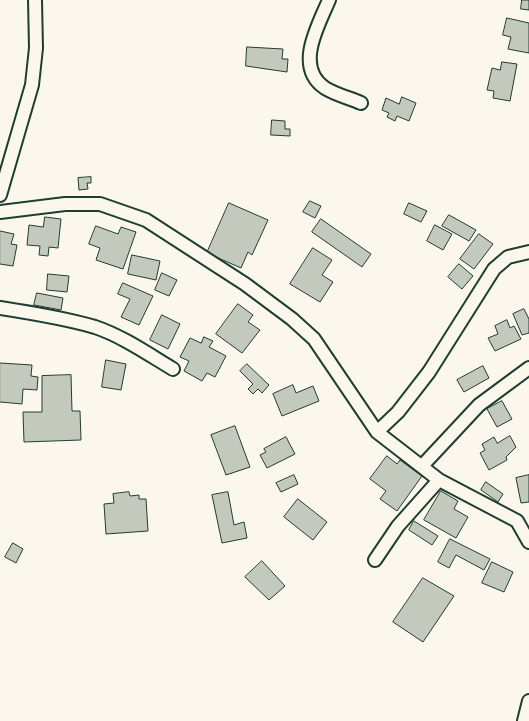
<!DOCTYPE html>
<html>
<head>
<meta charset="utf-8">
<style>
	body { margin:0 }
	canvas { display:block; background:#fbf7ec }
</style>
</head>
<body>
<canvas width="529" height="721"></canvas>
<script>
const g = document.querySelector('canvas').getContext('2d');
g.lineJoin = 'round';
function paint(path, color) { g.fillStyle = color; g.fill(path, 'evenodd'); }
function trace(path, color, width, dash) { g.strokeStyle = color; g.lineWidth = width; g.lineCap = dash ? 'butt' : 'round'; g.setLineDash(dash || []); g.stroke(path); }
const building = new Path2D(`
	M522,0h7v10l-8,-1z
	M507,18l22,5v30l-21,-4 3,-12 -8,-2z
	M247,47l36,2 -1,10h6l-1,13 -41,-6z
	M502,62l15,2 -7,37 -17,-3 1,-7 -7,-1 5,-22 8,2z
	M402,97l14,6 -7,18 -12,-5 -2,5 -8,-4 2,-4 -7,-3 4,-12 13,6z
	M272,120l13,1v8h5v7l-19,-1z
	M91,177v6h-4l1,6 -9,1 -1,-12z
	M310,201l11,5 -6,12 -12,-6z
	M229,203l39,17 -16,35 -4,-3 -7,16 -34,-15z
	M409,203l18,8 -6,11 -17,-8z
	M449,215l27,15 -7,11 -27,-15z
	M45,217l16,2 -3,29 -9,-1 -1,9 -9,-1 1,-9 -13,-1 2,-20 14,2z
	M321,219l50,35 -9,13 -50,-35z
	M435,225l17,9 -9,16 -16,-9z
	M96,226l22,8 3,-7 15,5 -13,37 -27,-9 4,-12 -11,-4z
	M0,231l14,3 -3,10 6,1 -4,21 -13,-2z
	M479,234l14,10 -19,25 -14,-10z
	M313,248l19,12 -10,15 11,7 -13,20 -30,-18z
	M132,255l28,6 -4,19 -28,-6z
	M459,264l14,12 -11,13 -14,-12z
	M162,273l15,7 -8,16 -14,-6z
	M48,274l21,2 -2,16 -20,-2z
	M123,283l30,13 -14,29 -18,-8 9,-18 -12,-5z
	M37,293l26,5 -2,12 -27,-5z
	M238,304l15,11 -5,7 12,8 -18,23 -26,-19z
	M524,309l5,10v14l-7,2 -9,-21z
	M162,315l18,9 -12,25 -18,-9z
	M507,320l3,8 4,-2 7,13 -26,12 -7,-13 10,-4 -3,-8z
	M204,337l9,4 -4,6 17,9 -11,21 -8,-4 -5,8 -18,-10 5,-10 -9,-4 10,-19 11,5z
	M106,360l20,4 -5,26 -19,-3z
	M0,363l32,2 -1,11 7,1 -1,13 -14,-1 -1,15 -22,-2z
	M247,364l22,21 -7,8 -4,-4 -5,5 -5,-5 5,-5 -13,-13z
	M483,366l6,12 -25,14 -7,-12z
	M71,375l1,36h8l1,29 -57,2 -1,-30h19v-36z
	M293,385l3,8 17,-7 6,15 -37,15 -9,-22z
	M502,401l10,18 -15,8 -10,-18z
	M235,426l15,41 -24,8 -15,-40z
	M510,436l6,11 -10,10 1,3 -18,10 -9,-17 5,-3 -3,-6 12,-7 3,6z
	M286,437l9,17 -28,14 -7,-13 6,-3 -2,-3z
	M387,456l10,8 3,-4 22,16 -25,35 -17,-12 6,-8 -16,-12z
	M294,475l4,9 -17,8 -5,-9z
	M529,475v27l-8,1 -5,-25z
	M486,482l17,12 -5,8 -17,-12z
	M441,491l17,10 -4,8 14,8 -12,21 -32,-18z
	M129,492l1,4 9,-1v4h7l2,32 -42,3 -2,-30 10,-1 -1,-9z
	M228,492l6,33 10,-3 3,16 -25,5 -10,-48z
	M298,499l29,23 -14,18 -29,-23z
	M414,521l24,15 -6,9 -23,-15z
	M450,539l40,20 -6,11 -28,-15 -7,13 -11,-6z
	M13,543l10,6 -7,14 -11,-6z
	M262,561l23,25 -16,14 -24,-23z
	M492,562l21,10 -9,20 -22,-9z
	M423,578l31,18 -31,46 -30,-20z`);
paint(building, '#c4c9be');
trace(building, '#1f3d34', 1);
const street = new Path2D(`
	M329,0c-11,26 -35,67 -4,88 11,7 25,10 36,15
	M0,195l32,-110 4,-37 -1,-48
	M0,212l65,-8h35l46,16 99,64 47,35 22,20 63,93 62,48 78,41 12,21
	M0,308c32,5 64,10 95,19 27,9 53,27 78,42
	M377,432l21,-20 31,-40 65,-103 14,-12 21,-5
	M422,466l57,-61 50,-37
	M375,560l23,-34 41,-46
	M524,721l5,-20`);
trace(street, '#1f3d34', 16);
trace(street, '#fbf7ec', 12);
</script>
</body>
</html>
